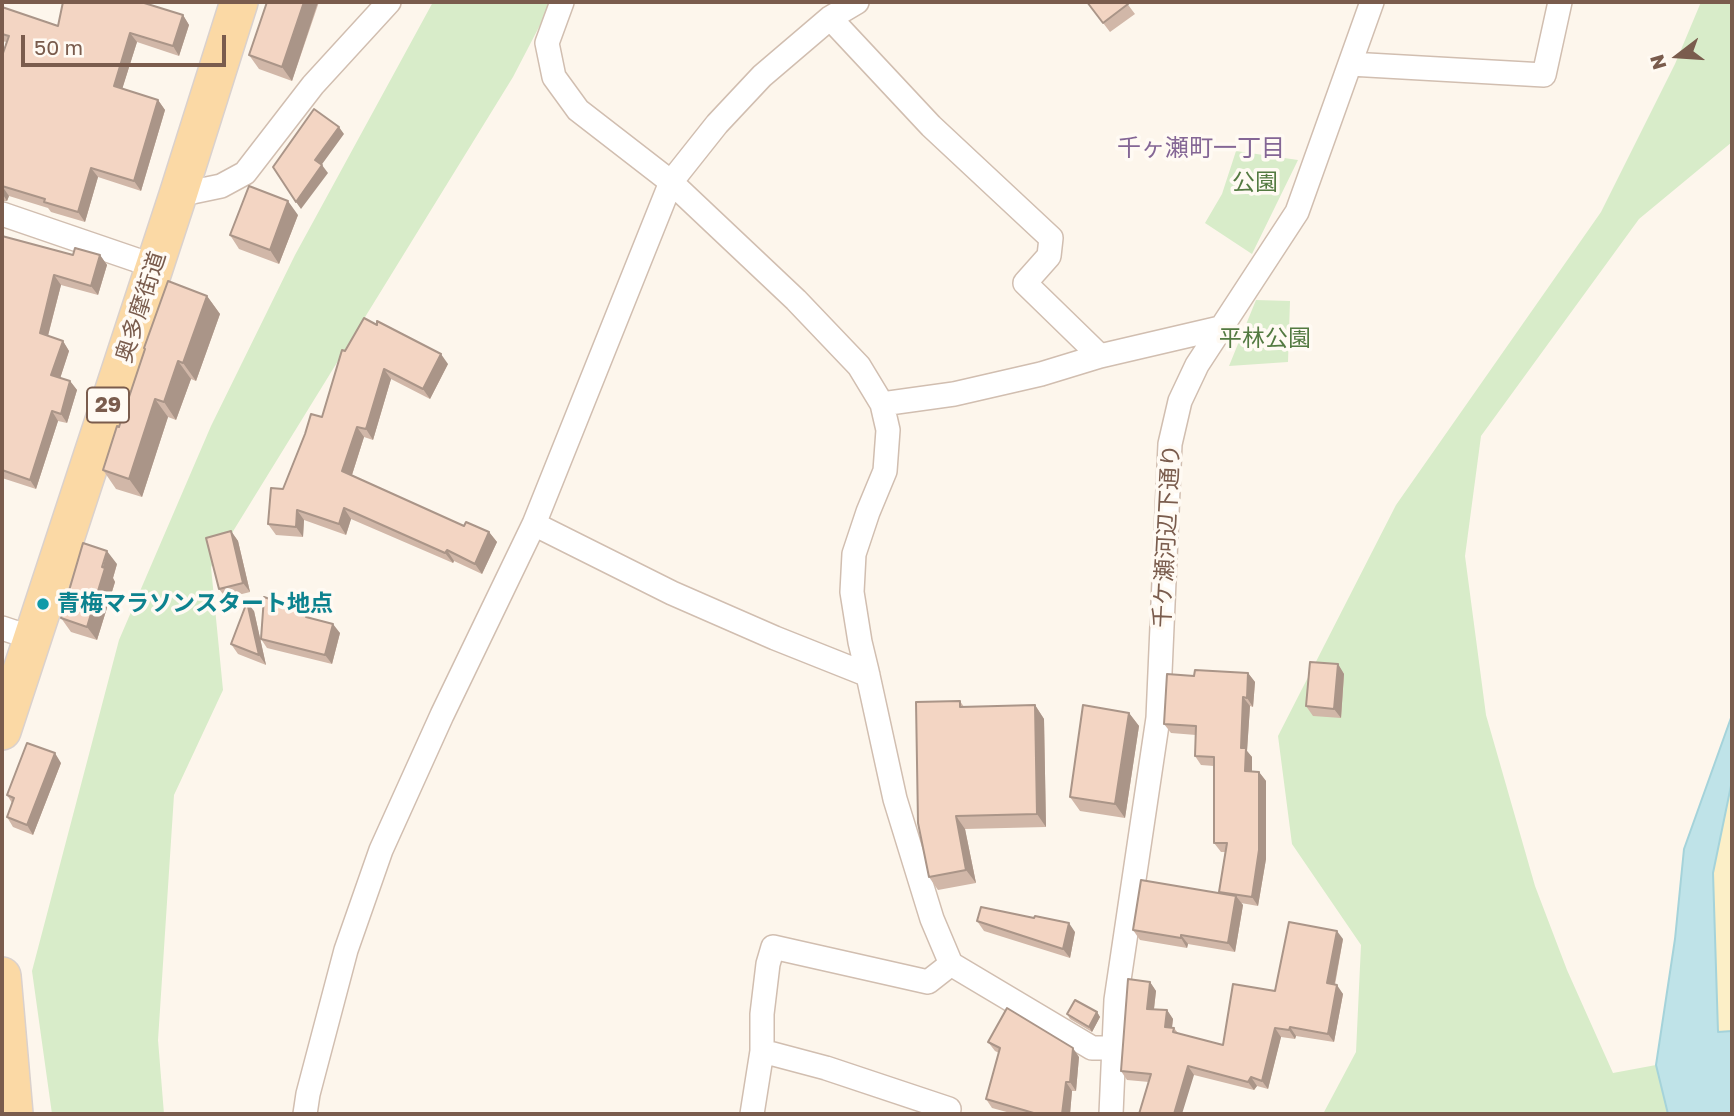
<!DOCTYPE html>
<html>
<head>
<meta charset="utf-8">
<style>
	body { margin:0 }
	#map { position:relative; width:1734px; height:1116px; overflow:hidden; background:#fdf6ec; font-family:"Golos Text",sans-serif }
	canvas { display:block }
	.frame { position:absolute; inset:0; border:4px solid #7a5c4d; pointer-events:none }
	.north { position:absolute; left:1643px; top:21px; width:70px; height:70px; -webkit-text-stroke:5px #fffaf3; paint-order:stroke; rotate:253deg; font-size:19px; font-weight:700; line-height:28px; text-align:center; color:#7a5c4d }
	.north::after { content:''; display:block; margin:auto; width:24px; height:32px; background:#7a5c4d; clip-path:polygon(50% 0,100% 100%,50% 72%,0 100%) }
	.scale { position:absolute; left:21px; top:35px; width:205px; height:32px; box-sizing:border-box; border:4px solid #7a5c4d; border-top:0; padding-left:9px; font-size:21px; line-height:24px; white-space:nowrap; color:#7a5c4d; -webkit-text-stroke:5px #fffaf3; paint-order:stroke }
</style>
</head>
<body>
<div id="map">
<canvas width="1734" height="1116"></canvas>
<div class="frame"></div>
<div class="north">N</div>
<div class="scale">50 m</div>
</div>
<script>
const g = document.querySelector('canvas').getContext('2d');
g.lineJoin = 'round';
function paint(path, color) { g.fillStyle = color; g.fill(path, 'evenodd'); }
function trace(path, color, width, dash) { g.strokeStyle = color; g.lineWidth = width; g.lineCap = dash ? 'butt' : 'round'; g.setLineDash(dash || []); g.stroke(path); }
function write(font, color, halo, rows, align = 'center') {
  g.font = font + ' "Golos Text","Noto Sans JP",sans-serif'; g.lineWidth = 7; g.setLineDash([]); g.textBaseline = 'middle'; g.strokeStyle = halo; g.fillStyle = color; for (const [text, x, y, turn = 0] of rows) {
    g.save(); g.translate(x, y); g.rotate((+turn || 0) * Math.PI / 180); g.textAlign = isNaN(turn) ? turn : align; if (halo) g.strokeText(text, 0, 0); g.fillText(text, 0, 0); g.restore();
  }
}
paint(new Path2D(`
	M433,2h119l-39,75 -302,490 12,123 -49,105 -16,245 6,74h-112l-20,-143 87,-331 92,-214 84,-171z
	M1701,2h31v140l-93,77 -158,217 -16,120 21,159 49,171 32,84 46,103 43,-8 12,49h-345l33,-62 5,-107 -69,-101 -14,-108 118,-231 205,-293 74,-148z
	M1236,151l62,9 -46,94 -47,-31 17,-29z
	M1256,300l34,1 -2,61 -59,4z`), '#d8ecc9');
paint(new Path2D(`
	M1732,781v250l-14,2 -5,-160z`), '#fcefc7');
const water = new Path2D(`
	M1732,715v66l-19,92 5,159 14,-1v83h-64l-12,-49 19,-126 9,-90z`);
paint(water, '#bfe3e8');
trace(water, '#a5d3da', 2);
const minor = new Path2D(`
	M562,2l-15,41 7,34 24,33 93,72 125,118 63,66 23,38 6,26 -3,41 -17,41 -14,42 -2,38 8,50 7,29 28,128 37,120 19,45 141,84h22
	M830,18l101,108 120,112 -2,18 -24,27 75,73
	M1350,64l194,11 16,-73
	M178,195l43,-9 24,-13 68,-88 76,-83
	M2,214l152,52
	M882,404l72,-10 87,-20 59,-18 120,-28
	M534,524l138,69 103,45 93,37
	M2,628l30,10
	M762,1051l64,17 123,41 -1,5
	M305,1114l3,-20 38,-144 35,-100 61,-135 92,-191 137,-342 46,-58 45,-48 68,-58 27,-16
	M752,1114l10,-63v-37l6,-50 5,-17 155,35 23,-18
	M1111,1114l5,-114 42,-282 12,-274 10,-43 17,-36 100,-153 75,-210`);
const primary = new Path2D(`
	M2,731l176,-536 61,-193
	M2,976l12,138`);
trace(minor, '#d1beb0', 26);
trace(primary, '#dad1cd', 40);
trace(minor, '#fff', 23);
trace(primary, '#fbd9a5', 37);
paint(new Path2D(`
	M319,2l-27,79 -33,-12 -10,-14z
	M1087,2h39l9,12 -25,18z
	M2,7l56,19 125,-11 6,10 -10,31 -42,-14 -15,47 36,11 7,10 -24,81 -43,-14 -13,45 -34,-10 -3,-4 -39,-12 -2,5h-5v-145l4,-14 -4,-1z
	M298,215l-19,49 -40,-15 -9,-14z
	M2,236l71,19h27l7,10 -9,30 -37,-10 -13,51 15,5 6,10 -9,27 10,3 7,9 -10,33 -9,-2 -22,68 -34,-11z
	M207,296l13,18 -24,67 -5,-2 -15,41 -8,-3 -26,80 -26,-8 -13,-19 16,-43 26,-77 -1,-2z
	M345,351l103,13 -18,35 -39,-20 -18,61 -9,-3 -12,38 112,51 25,6 8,10 -15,32 -28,-13 -1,2 -102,-44 -5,16 -42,-15 -1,17 -27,-2 -8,-11 15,-35 39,-72z
	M231,531l7,10 12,51 -24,6 -7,-9z
	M117,564l-4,14 2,4 -18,58 -26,-8 -10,-14z
	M254,611l12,54 -28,-11 -7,-10z
	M311,618l29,15 -8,31 -65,-16 -6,-9z
	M1338,664l6,10 -3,44 -28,-2 -7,-10z
	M1248,673l7,9 -2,25 -3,-1 -3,45 5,6v14l7,1 7,9v78l-8,47 -17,-3 2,2 -8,47 -47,-8 -1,4 -47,-8 -7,-10 87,-37 -1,-1 6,-40h-4l-7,-9v-77l-13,-1 -6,-9 1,-21 -25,-2 -7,-9 30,-48z
	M960,701l4,6 71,-2 9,14 2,108 -81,2 11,54 -38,7 -9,-13z
	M1129,713l10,13 -14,92 -45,-7 -10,-14z
	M61,763l-28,72 -20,-8 -6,-10 5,-14 -5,-8z
	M977,921l98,11 -5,26 -86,-27z
	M1343,939l-8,46 8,9 -9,48 -38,-6 -1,3 -14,-2 -13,52 -11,-3 -3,4 -60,-15 -45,7 -22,-2 -6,-9 29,-89 6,9 -2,18 13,1 6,9 -1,8 2,1 4,5 45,12 52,-54z
	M1097,1012l3,5 -8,15 -22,-13 -3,-5z
	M988,1042l91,15 -3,34h-4l-2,23h-56l-22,-6 -6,-9 13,-46 -4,-2z`), '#d1b7a8');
paint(new Path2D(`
	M304,2h14l-26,79 -10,-14z
	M183,15l6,10 -10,31 -6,-10z
	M130,33l7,9 -17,54 -6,-10z
	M158,100l7,10 -24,81 -7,-10z
	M339,127l5,7 -24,33 -5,-7z
	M322,165l6,8 -27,36 -5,-7z
	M91,168l7,9 -13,45 -7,-10z
	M2,186l7,10 -2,5 -5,-8z
	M288,201l10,14 -19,49 -9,-14z
	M100,255l7,10 -9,30 -7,-9z
	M54,275l7,10 -15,58 -6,-10z
	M207,296l13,18 -24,67 -13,-18z
	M63,341l6,10 -11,34 -7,-10z
	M441,354l7,10 -18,35 -7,-10z
	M178,361l13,18 -15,41 -12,-18z
	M384,369l7,10 -18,61 -7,-11z
	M70,381l7,9 -10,33 -6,-9z
	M155,399l13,18 -26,80 -13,-18z
	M52,411l6,10 -22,68 -6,-9z
	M357,427l7,10 -14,44 -8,-10z
	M344,508l7,11 -5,16 -7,-11z
	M297,510l7,10 -1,17 -7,-10z
	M231,531l7,10 12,51 -7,-9z
	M489,532l8,10 -15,32 -7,-10z
	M447,550l7,11 -1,2 -8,-10z
	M107,551l10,13 -4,14 2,4 -18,58 -10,-13z
	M247,602l7,9 12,54 -7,-10z
	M333,624l7,9 -8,31 -7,-9z
	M1338,664l6,10 -3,44 -7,-9z
	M1248,673l7,9 -2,25 -6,-9z
	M1243,697l7,9 -3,45 5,6v24l-7,-10 -4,-23z
	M1035,705l9,14 2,108 -9,-13z
	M1129,713l10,13 -14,92 -10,-14z
	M55,753l6,10 -28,72 -6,-10z
	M1259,772l7,9v78l-8,47 -6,-9z
	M956,816l9,13 11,54 -10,-13z
	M1236,896l7,9 -8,47 -7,-9z
	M1069,923l6,9 -5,26 -7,-9z
	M1337,931l6,8 -10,53 -6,-9z
	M1181,935l7,9 -1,4 -6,-10z
	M1150,982l6,9 -3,26 -6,-8z
	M1337,985l6,9 -9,48 -6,-8z
	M1167,1010l6,9 -2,16 -6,-8z
	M1097,1012l3,5 -8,15 -3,-5z
	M1290,1027l6,9 -1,3 -6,-9z
	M1275,1028l6,9 -13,52 -6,-8z
	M1073,1048l6,9 -3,34 -6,-9z
	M1188,1066l6,9 -12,39h-8z
	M1251,1077l6,9 -3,4 -6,-8z
	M1066,1082l6,9 -2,23h-8z`), '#aa9588');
const building = new Path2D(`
	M63,2h78l42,13 -10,31 -43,-13 -16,53 44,14 -24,81 -43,-13 -13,44 -34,-10 1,-3 -43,-13v1v-131l7,-20 -7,-2v-27l56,19z
	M267,2h37l-22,65 -33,-12z
	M1087,2h39l2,2 -25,19z
	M314,109l25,18 -24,33 7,5 -26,37 -23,-35z
	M249,186l39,15 -18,49 -40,-15z
	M2,236l71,19 2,-7 25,7 -9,31 -37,-11 -14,58 23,8 -12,34 19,6 -9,33 -9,-3 -22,69 -28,-10z
	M168,281l39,15 -24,67 -5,-2 -14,41 -9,-3 -26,80 -26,-9 14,-44 2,1 26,-78 -1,-1z
	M364,318l13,7v-4l64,33 -18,35 -39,-20 -18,60 -9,-2 -15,44 122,55 2,-4 23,10 -14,32 -28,-14 -2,3 -101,-45 -5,16 -42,-14 -1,17 -28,-3 3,-36 12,1 22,-55 6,-20 11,3 20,-67 3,1z
	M231,531l12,52 -24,6 -13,-51z
	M83,543l24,8 -5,16 3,1 -18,59 -26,-9z
	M264,597l43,15 -1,5 27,7 -8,31 -64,-16z
	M247,602l12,53 -28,-11z
	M1310,662l28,2 -4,45 -28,-3z
	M1195,670l53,3 -1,25 -4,-1 -2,51h5l-1,23 14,1v78l-7,47 -33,-5 8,-49h-13v-86l-19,-1 1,-30 -32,-2 3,-50 27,2z
	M960,701v6l75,-2 2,109 -81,2 10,54 -37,7 -11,-54 -2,-121z
	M1083,705l46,8 -14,91 -45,-7z
	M27,743l28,10 -28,72 -20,-8 7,-19 -7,-3z
	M1141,880l95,16 -8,47 -47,-8v3l-48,-8z
	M981,907l53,11 1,-2 34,7 -6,26 -86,-28z
	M1289,922l48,9 -10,52 10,2 -9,49 -38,-7 -1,3 -14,-2 -13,53 -11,-4 -3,5 -60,-16 -14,48h-35l12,-40 -30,-3 7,-92 22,3 -3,27 20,1 -2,17 9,1 -1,4 50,13 10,-61 42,7z
	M1075,1000l22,12 -8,15 -22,-13z
	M1007,1008l66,40 -3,34h-4l-4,32h-25l-51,-15 14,-51 -12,-6z`);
paint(building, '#f3d5c3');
trace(building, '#aa9588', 2);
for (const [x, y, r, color] of [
	[43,604,7,"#0f9aa8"]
]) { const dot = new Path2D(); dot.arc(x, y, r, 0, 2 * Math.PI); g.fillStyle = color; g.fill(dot); trace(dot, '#fffaf3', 2.5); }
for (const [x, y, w] of [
	[108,405,42]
]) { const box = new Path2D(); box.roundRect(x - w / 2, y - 17.5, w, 35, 5); g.fillStyle = '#fffaf3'; g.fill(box); trace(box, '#7a5c4d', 2); }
write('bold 21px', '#7a5c4d', null, [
	["29",108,405]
]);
write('23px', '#537a41', '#fffaf3', [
	["公園",1255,183],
	["平林公園",1265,339]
]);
write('23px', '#7a5c4d', '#fffaf3', [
	["奥多摩街道",141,307,-72],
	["千ケ瀬河辺下通り",1167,536,-87]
]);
write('bold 23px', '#0d838f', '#fffaf3', [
	["青梅マラソンスタート地点",57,604]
], 'left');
write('24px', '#846695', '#fffaf3', [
	["千ヶ瀬町一丁目",1201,148]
]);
</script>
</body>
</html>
